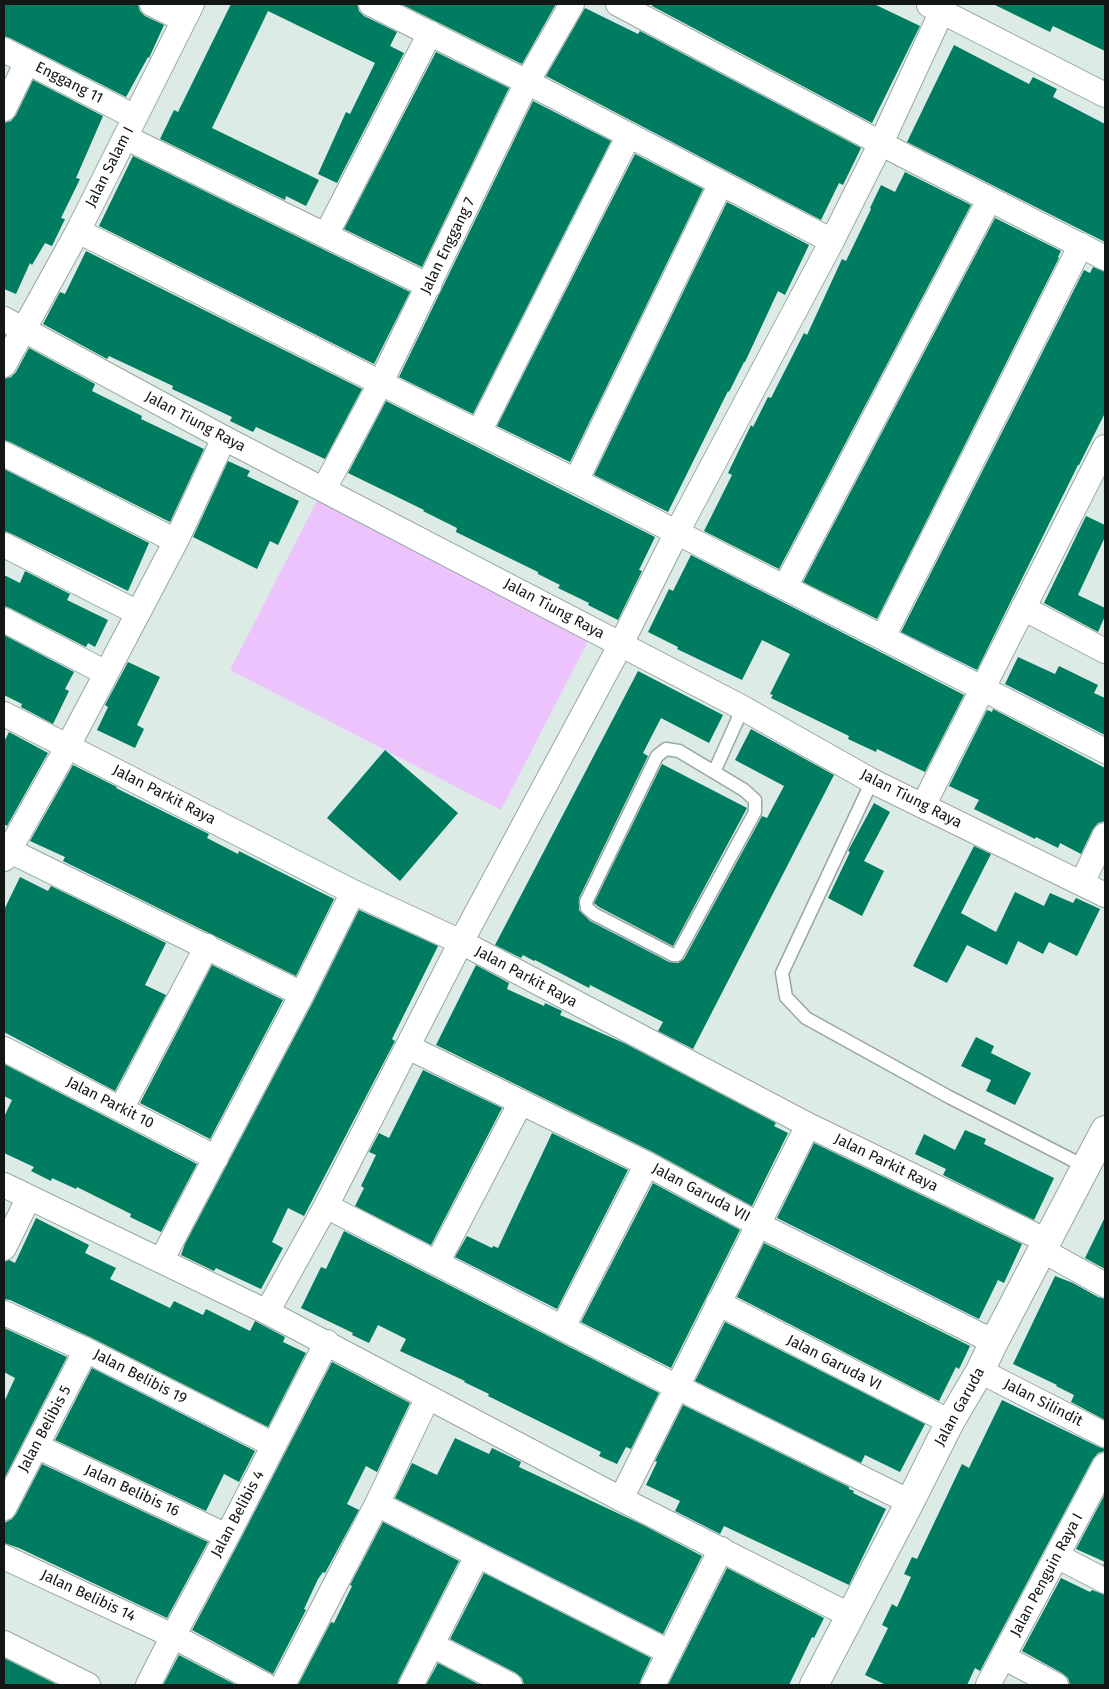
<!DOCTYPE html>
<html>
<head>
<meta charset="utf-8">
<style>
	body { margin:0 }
	#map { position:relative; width:1109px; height:1689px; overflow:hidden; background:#dcebe5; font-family:"Fira Sans",sans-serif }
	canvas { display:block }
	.frame { position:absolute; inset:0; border:5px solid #121715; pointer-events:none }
</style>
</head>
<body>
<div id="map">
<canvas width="1109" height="1689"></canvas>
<div class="frame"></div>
</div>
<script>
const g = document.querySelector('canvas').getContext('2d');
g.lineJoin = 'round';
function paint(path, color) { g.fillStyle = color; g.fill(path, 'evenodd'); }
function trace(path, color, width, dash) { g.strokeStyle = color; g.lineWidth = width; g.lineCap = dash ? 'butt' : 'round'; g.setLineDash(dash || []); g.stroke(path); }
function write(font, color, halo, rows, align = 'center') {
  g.font = font + ' "Fira Sans",sans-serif'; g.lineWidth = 5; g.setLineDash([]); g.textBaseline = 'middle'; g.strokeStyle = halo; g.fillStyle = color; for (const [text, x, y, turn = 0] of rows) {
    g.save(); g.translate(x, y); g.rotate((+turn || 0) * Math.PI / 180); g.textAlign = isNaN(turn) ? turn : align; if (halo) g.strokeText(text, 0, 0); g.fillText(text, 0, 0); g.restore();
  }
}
paint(new Path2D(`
	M318,499l271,140 -88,171 -271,-140z`), '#edc3fe');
paint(new Path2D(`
	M4,4h134l2,7 5,5 19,9 -15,33 -1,-1 -22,40 -116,-59 -6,-2z
	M231,4h126l2,7 5,5 33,16 -7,14 14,7 -67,130 -19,-9 28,-62 4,2 25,-51 -107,-52 -56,117 107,52 -13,26 -20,-10 -1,4 -125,-61 14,-29 4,2z
	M401,4h155l-34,60z
	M653,4h221l46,22 -48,97 -220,-117z
	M993,4h112v47l-52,-25 -3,6z
	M585,8l53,26 2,-3 221,117 -18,37 -4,-2 -18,37 -275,-144z
	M954,45l75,39 4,-7 24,12 -4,8 52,27v118l-198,-100z
	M436,52l73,36 -87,179 -78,-38z
	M33,80l70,36 -27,62 4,1 -19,39 4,1 -13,27 -7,-3 -13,22 -2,-2 -14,31 -12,-5v-166l7,-2 5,-6z
	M533,101l78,40 -138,273 -74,-37z
	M635,154l68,35 -133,273 -73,-36z
	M133,156l277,136 -36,72 -275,-138z
	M905,172l66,33 -192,364 -75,-38 28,-56 -4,-2 23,-48 2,2 15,-30 3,1 33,-65 3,2 35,-76 4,2 25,-52 -1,-1 11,-23 14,7z
	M727,202l82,43 -24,50 -7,-4 -33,71h-1l-15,30 -1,-1 -60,121 -74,-37z
	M995,218l66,33 -3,6 1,1 -182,361 -74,-37z
	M86,251l276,138 -37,70 -69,-32 -3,5 -23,-11 2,-4 -60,-28 1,-3 -64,-30 -2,3 -64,-35 17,-32 5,2z
	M1093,267l12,5v141l-26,52h-1l-101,205 -76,-38 183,-362 6,3z
	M29,348l66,36 -3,7 50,25 -1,3 63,30 -34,73 -160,-80 -6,-2v-61l7,-2 5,-5z
	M386,401l269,136 -16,33 3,1 -24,49 -30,-15 1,-2 -31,-15 2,-3 -22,-11v-2l-82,-40 1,-4 -34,-17 1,-1 -76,-37z
	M228,461l22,10 -3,5 52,25 -21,44 -8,-4 -13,28 -64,-32z
	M4,469l145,74 -21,48 -118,-58 -6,-2z
	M1086,516l19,9v12l-27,58 27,13v8l-7,16 -54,-29z
	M691,555l273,140 -39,77 -48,-23 -1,3 -28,-13 1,-3 -78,-38 2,-3 -3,-1 20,-40 -28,-14 -20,40 -65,-31 1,-2 -30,-15 21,-43 4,2z
	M25,571l45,23 -3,6 41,20 -13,27 -7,-4 -2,4 -76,-39 -6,-2v-31l16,8z
	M4,635l70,37 -9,17 4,2 -16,33 -32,-17 1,-3 -18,-9z
	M1018,657l37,17 4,-8 39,19 -4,8 11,5v37l-100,-51z
	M128,662l32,15 -23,48 7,4 -9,19 -38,-18 11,-23 -3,-2z
	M638,671l85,44 -14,28 -48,-25 -18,35 5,3 -69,142v12l11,11 79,41 9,1 6,-4 78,-143 5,2 17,-32 -49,-26 16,-31 83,46 -141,274 -35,-18 5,-9 -73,-37 -1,3 -54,-28 -1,1 -11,-6 -2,3 -26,-13z
	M993,709l112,59v53l-7,2 -5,6 -12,25 -21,-11 -2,5 -22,-11 -1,2 -61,-30 5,-9 -30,-14 38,-76 5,2z
	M9,732l39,21 -41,73 -3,-2v-82z
	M385,750l73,63 -58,68 -73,-63z
	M662,764l85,44 -74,138 -74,-39 -5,-4z
	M73,765l44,22 -1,1 93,46 -2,4 31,16 1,-3 95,48 -38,77 -233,-115 2,-4 -35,-16z
	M874,803l16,9 -26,49 20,10 -22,45 -34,-18 22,-46 -2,-1z
	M974,846l17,8 -30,59 35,19 19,-40 29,14 6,-13 23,10 3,-5 24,11 -23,47 -28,-14 -6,12 -25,-13 -11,24 -40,-20 -20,38 -34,-17z
	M20,877l28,14 3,-5 115,57 -21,42 21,10 -51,96 -111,-59v-122z
	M359,910l79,36 -46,93 3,2 -11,21 -80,154 -16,-8 -16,34 11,6 -22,41 -45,-21 -2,3 -33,-16 4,-11 129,-244z
	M212,965l71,35 -73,139 -70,-36z
	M476,965l33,18 -2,6 37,17 1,-3 17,8 -2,4 64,28 152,80 -2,3 14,7 -36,73 -99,-54 -217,-107z
	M976,1037l18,9 -3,7 40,20 -16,32 -29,-14 5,-11 -30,-14z
	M4,1064l193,100 -36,68 -31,-15 1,-3 -54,-27 -1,2 -24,-11 -1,3 -20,-10 3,-4 -30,-14v-36l8,-17 -8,-4z
	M423,1070l79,38 -71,137 -76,-39 9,-18 -3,-2 15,-31 -7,-3 10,-19 10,5z
	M965,1130l21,9 -2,5 70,34 -20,42 -91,-45 3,-6 -31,-15 9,-20 31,16z
	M552,1133l76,37 -71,139 -102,-52 12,-21 25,12 1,-2 5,2z
	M814,1143l208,101 -18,39 -6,-3 -19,39 -202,-101z
	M653,1183l87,47 -69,138 -90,-46z
	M1105,1217v52l-20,-11z
	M36,1218l53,27 -4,8 31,15 -6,11 60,29 4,-7 29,14 3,-6 44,22 5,-10 30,16 -2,5 23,11 -38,74 -176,-89 -82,-38 -6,-1v-37l5,-2 6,3z
	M344,1231l315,162 -28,56 -5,-2 -9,17 -18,-8 2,-4 -113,-56 1,-2 -25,-12 1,-1 -65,-30 6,-12 -28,-14 -9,18 -17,-8 1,-2 -52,-25 20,-41 5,2z
	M764,1243l206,103 -11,23 -3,-2 -17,34 -202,-104z
	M1055,1276l18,7 25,14 7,2v121l-34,-18 3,-7 -18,-9 1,-1 -44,-21z
	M725,1322l200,102 -25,48 -35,-17 -4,8 -166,-82z
	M4,1328l63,29 -63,122v-77l11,-24 -11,-6z
	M332,1362l78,41 -33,69 -11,-6 -19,38 12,6 -34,63 -2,-1 -5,7 -14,30 2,1 -33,64 -81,-44 47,-88z
	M92,1368l163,83 -16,31 -15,-8 -18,37 -151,-71z
	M1002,1400l97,47 6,2v2l-7,2 -5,6 -113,212 -5,-3 -8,17h-81l-21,-10 23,-47 -6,-3 10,-21 5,3 14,-30 -7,-3 8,-17 5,2 45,-95 7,4z
	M683,1405l166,82v2l5,2 -1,2 33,16 -37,76 -125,-59 -4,8 -45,-23 5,-10 -34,-16 11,-23 -2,-1z
	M455,1438l34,16 3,-6 29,14 -2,5 124,58 59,31 -39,78 -268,-136 17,-35 25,12z
	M42,1464l166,78 -41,76 -148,-70 -15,-5v-20l8,-4 4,-5z
	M1105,1494v72l-2,-1 2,-3 -29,-13z
	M383,1522l76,39 -60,118 -2,6h-99l33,-63 3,1 18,-37 -2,-1z
	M727,1568l97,50 -10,20 -2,-1 -23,48h-121z
	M484,1573l167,85 -10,21 -2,6h-115l-2,-7 -6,-5 -66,-34z
	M1061,1578l29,14 2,-2 13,5v90h-35l-2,-7 -6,-5 -40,-22z
	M179,1655l57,30h-73z
	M4,1658l54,27h-54z
	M438,1663l42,22h-54z`), '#007c60');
const service = new Path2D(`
	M666,749l13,2 65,39 11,10v12l-78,143h-4l-79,-41 -7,-6 -1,-6 71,-146z
	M714,772l23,-51 4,-14
	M872,781l-90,192 4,24 20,21 143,79 137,70`);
const minor = new Path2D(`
	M152,4l32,16
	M371,4l156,78 305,159
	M618,4l283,150 204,104
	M929,5l176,90
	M4,50l131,67
	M4,109l23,-47
	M125,137l304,149
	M78,231l498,250 529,270
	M326,235l104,-202
	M4,319l220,119 517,269 131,74 233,114
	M4,365l74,-134 114,-227
	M479,432l150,-297
	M4,454l172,87
	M576,481l145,-298
	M324,489l57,-107 146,-300 45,-78
	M4,545l134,68
	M785,587l204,-387
	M1023,608l82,43
	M4,620l102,53
	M883,637l198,-392
	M4,714l349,178 108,50 347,183 239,116
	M923,806l182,-359
	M4,848l298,146
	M4,859l64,-113 108,-205 48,-103
	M1082,883l23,-48
	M408,1047l239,117 110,60 237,118
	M4,1049l212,109
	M121,1109l86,-163
	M4,1185l263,127 354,187 228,116
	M326,1206l351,181 233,115
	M4,1248l25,-51
	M1042,1250l63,35
	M161,1261l141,-267 51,-102
	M437,1263l84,-161
	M718,1303l232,119
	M267,1312l59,-106 135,-264 160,-298 56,-112 155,-291 49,-98 61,-132
	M4,1313l82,37 188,95
	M563,1327l84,-163
	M980,1371l125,64
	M36,1446l191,90
	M621,1499l187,-374
	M377,1504l292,148
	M4,1508l82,-158
	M1057,1556l48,25
	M4,1557l169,79 92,49
	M4,1643l84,42
	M432,1645l78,40
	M1003,1657l53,28
	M148,1685l25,-49 54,-100 100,-194
	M283,1685l94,-181 51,-107
	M411,1685l66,-129
	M653,1685l68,-136
	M988,1685l117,-220`);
const tertiary = new Path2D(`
	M814,1685l96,-183 40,-80 30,-51 14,-29 111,-212`);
trace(service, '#99a7a1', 15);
trace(minor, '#99a7a1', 26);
trace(tertiary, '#99a7a1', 30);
trace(service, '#fff', 12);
trace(minor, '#fff', 24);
trace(tertiary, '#fff', 28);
write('15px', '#121715', '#fff', [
	["Enggang 11",69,83,27],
	["Jalan Salam I",110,167,-63],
	["Jalan Enggang 7",448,246,-64],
	["Jalan Tiung Raya",195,422,28],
	["Jalan Tiung Raya",554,609,28],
	["Jalan Parkit Raya",164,795,27],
	["Jalan Tiung Raya",911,799,27],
	["Jalan Parkit Raya",526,977,28],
	["Jalan Parkit 10",110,1103,27],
	["Jalan Parkit Raya",886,1163,26],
	["Jalan Garuda VII",701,1193,28],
	["Jalan Garuda VI",834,1363,27],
	["Jalan Belibis 19",140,1377,27],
	["Jalan Silindit",1043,1403,27],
	["Jalan Garuda",960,1407,-61],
	["Jalan Belibis 5",45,1429,-62],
	["Jalan Belibis 16",132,1491,25],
	["Jalan Belibis 4",238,1514,-62],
	["Jalan Penguin Raya I",1047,1575,-62],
	["Jalan Belibis 14",88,1596,25]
]);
</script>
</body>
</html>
